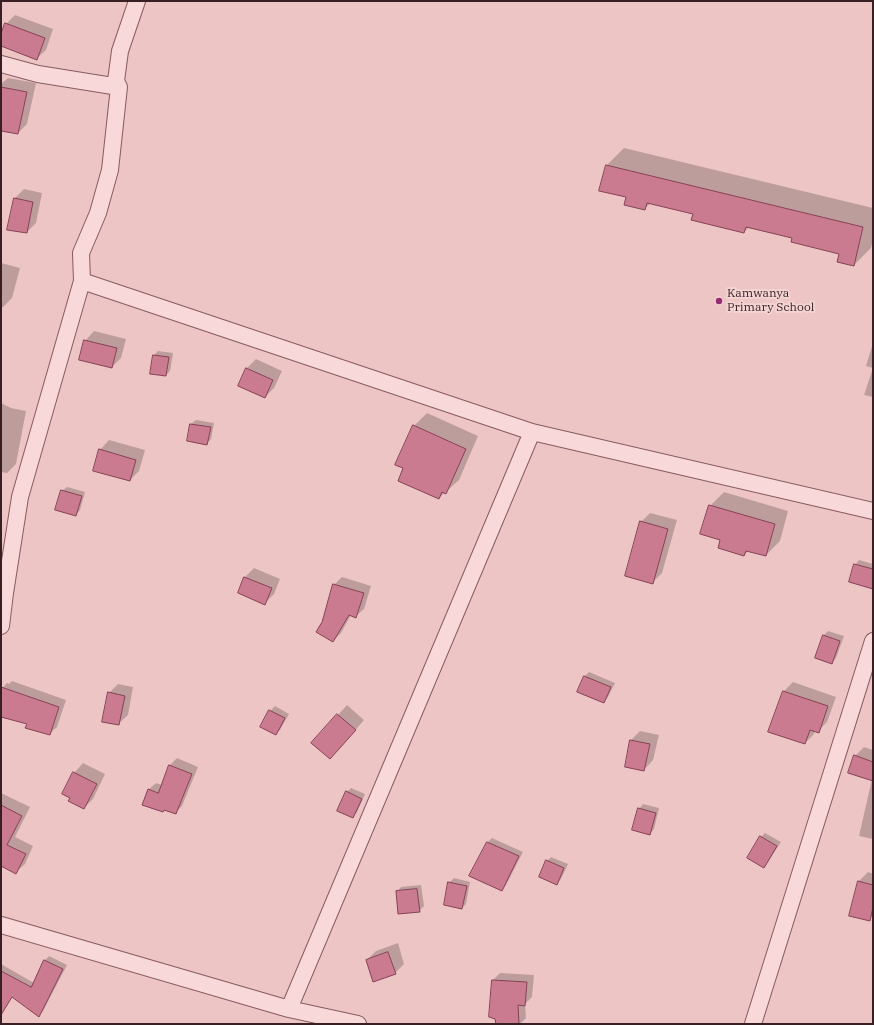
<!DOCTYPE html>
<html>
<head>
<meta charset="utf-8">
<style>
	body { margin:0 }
	#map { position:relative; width:874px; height:1025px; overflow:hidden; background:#edc5c4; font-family:"IBM Plex Serif",serif }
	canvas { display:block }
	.frame { position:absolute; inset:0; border:2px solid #381f24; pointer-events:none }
</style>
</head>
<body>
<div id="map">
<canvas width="874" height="1025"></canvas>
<div class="frame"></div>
</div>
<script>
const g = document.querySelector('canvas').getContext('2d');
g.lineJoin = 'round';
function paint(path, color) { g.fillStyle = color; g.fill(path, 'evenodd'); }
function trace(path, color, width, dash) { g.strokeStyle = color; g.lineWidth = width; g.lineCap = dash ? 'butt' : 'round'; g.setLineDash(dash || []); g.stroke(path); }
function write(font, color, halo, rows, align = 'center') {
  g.font = font + ' "IBM Plex Serif",serif'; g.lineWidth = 3.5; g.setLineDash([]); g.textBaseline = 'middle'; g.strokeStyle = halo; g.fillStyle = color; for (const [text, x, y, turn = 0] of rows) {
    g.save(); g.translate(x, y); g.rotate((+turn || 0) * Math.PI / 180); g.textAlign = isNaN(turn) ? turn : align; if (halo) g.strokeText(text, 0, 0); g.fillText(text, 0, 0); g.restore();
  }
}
paint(new Path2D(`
	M15,15l38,14 -7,21 -10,9 -35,-14v-8l5,-13z
	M8,78l28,5 -9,41 -9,9 -17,-3v-46z
	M624,148l249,60v31l-2,9 -17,17 -14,-12 -47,-16 -43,-11 -6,6 -50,-19 -43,-10 -7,6 -17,-13 -27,-6 7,-25z
	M24,189l18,4 -6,30 -9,9 -12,-34z
	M1,263l19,5 -8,30 -9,9h-2z
	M94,331l32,8 -5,19 -9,9 -27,-26z
	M873,343v54l-9,-2 9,-27 -7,-2z
	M158,351l15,2 -3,18 -4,4 -12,-20z
	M256,359l26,12 -8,17 -9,9 -26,-11 8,-18z
	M1,403l10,5 15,3 -10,53 -9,9 -6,-1z
	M427,413l51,23 -19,44 -20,18 -34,-30 9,-42z
	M196,420l18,3 -3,16 -4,5 -16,-20z
	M109,440l36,10 -6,21 -9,9 -30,-30z
	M67,487l18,5 -5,18 -4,5 -14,-24z
	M724,492l64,19 -8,30 -14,14 -17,-5 -5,5 -22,-16 -12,-33z
	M650,513l27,7 -15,53 -9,9 -12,-60z
	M859,560l14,4v23l-18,-22z
	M254,568l26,11 -6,15 -9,9 -26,-10 6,-16z
	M342,577l29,9 -7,23 -8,7 -5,-1 -10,18 -8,8 -10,-19 11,-37z
	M828,631l16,5 -8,22 -4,5 -8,-28z
	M589,672l26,11 -7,14 -4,5 -19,-26z
	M12,681l54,19 -9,27 -8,7 -21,-11 -27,-7v-27l6,-6 2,1z
	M793,682l43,15 -9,25 -9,9 -3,-1 -1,4 -9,9 -21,-52z
	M118,684l15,3 -5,28 -10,9 -9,-31z
	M347,705l17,15 -25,29 -26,-6z
	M275,706l14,8 -9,16 -4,4 -14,-7 8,-16z
	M640,731l19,4 -6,25 -9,10 -18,-4 5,-26z
	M864,747l9,3v89l-14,-3 13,-57 -17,-23z
	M177,758l21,9 -16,39 -7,7 -10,-4 -2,2 -15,-21 8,-7 6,2 8,-20z
	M83,763l22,11 -12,25 -9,9 -12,-11 2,-24z
	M351,788l14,6 -8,18 -4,4 -6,-24z
	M1,793l29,14 -15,30 18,9 -8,18 -9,8 -15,-7z
	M643,804l16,4 -5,21 -4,5 -11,-25z
	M765,833l16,9 -13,20 -4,4 -3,-29z
	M492,838l31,14 -17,33 -4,5 -14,-48z
	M551,857l17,7 -7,15 -4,5 -10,-23z
	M868,872l5,2v42l-4,3 -10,-38z
	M454,878l16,4 -4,22 -4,4 -13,-25z
	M421,885l3,21 -5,5 -22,-19 4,-5z
	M398,943l6,21 -9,9 -28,-13 9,-9z
	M49,956l18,9 -24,46 -4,5 -27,-20 -11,-2v-30l33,19 11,-23z
	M500,973l34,2 -2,22 -7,7 1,14 -6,6h-23l-4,-44z`), '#0003');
const building = new Path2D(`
	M5,23l40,15 -8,22 -36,-14v-12z
	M1,87l26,5 -9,42 -17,-3z
	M606,165l257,62 -9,39 -17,-4 2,-8 -48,-12 1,-4 -46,-11 -2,6 -53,-13 2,-6 -46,-11 -2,7 -21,-5 2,-8 -27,-6z
	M14,198l19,4 -6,31 -20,-3z
	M84,340l33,8 -5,20 -33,-8z
	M153,355l16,2 -3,19 -16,-2z
	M246,368l27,12 -8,18 -27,-12z
	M190,424l21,3 -4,18 -20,-4z
	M413,425l53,24 -20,45 -4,-2 -3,7 -41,-18 5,-13 -8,-3z
	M99,449l37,11 -6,21 -37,-10z
	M61,490l21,6 -6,20 -21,-6z
	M709,505l66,19 -9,32 -20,-5 -2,5 -26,-8 2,-8 -20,-6z
	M640,521l28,8 -15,55 -28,-8z
	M854,564l19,5v20l-24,-7z
	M244,577l28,11 -7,17 -27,-12z
	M333,584l31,9 -8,25 -7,-3 -16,27 -17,-10 6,-10z
	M823,635l17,6 -8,23 -17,-6z
	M584,676l27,11 -7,16 -27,-11z
	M1,687l58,20 -9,28 -25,-7 2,-4 -26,-7z
	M783,691l45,15 -9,27 -9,-3 -5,14 -37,-12z
	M108,692l17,4 -6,29 -17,-3z
	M269,710l16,8 -9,17 -16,-8z
	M337,714l19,16 -26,29 -19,-16z
	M630,740l20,4 -6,27 -19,-4z
	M854,755l19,7v19l-25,-8z
	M169,765l23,9 -16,40 -12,-4 -1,2 -21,-7 6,-16 10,4z
	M73,772l24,12 -13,25 -16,-8 2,-3 -8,-4z
	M346,791l16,8 -9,19 -16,-7z
	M1,805l21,11 -15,29 19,9 -10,20 -15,-8z
	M638,808l18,5 -6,22 -18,-5z
	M760,836l17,10 -13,22 -17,-10z
	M487,842l32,14 -17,35 -33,-15z
	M546,860l18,8 -7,17 -18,-8z
	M858,881l15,4v22l-3,14 -21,-5z
	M448,882l19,4 -5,23 -18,-4z
	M417,889l3,23 -22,2 -2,-23z
	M388,952l8,22 -23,8 -7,-22z
	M44,960l19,9 -24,48 -27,-20 -11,18v-44l30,16z
	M492,980l35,2 -2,24 -7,-1 1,19h-23l-1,-5 -6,-2z`);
paint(building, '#ca7b90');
trace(building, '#864155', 1);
const minor = new Path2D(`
	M1,64l37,10 81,13
	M82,281l450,151 341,79
	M1,626l4,-33 15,-96 62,-216 -1,-28 17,-40 12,-43 9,-83 -3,-6 4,-30 17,-50
	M1,925l288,84 69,15
	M289,1009l243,-577
	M753,1024l120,-383`);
trace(minor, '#875b62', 18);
trace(minor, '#f8d8d8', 16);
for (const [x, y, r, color] of [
	[719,301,4,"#952c74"]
]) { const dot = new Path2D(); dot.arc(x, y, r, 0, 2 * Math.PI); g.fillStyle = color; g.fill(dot); trace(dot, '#f5d5d4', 1.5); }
write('12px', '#381f24', '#f5d5d4', [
	["Kamwanya",727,294],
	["Primary School",727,308]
], 'left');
</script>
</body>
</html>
